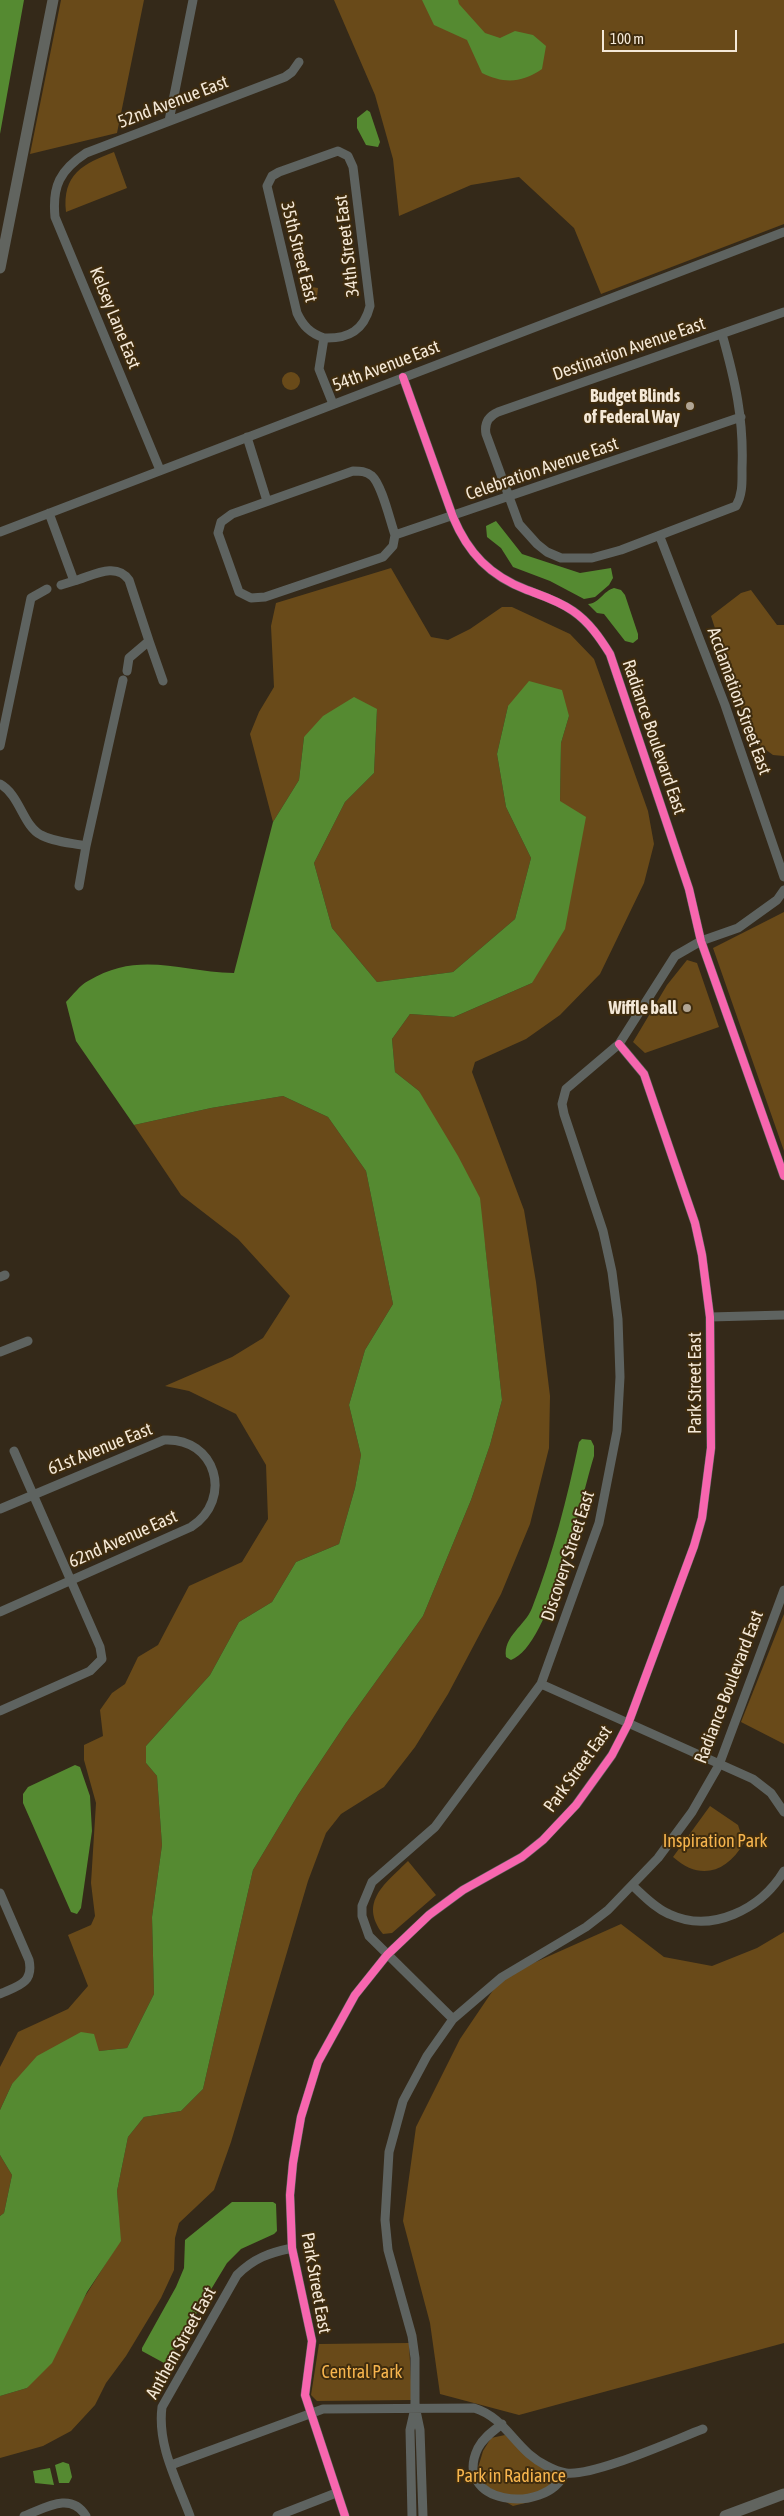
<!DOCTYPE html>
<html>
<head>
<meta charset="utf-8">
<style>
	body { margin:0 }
	#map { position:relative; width:784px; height:2516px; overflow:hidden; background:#342919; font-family:"Asap Condensed",sans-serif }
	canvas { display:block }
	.scale { position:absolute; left:602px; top:30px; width:135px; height:22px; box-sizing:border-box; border:2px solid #f4e8d7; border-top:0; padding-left:6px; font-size:15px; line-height:18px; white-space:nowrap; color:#f4e8d7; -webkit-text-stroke:4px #3f2c0e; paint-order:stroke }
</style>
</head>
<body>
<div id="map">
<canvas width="784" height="2516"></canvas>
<div class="scale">100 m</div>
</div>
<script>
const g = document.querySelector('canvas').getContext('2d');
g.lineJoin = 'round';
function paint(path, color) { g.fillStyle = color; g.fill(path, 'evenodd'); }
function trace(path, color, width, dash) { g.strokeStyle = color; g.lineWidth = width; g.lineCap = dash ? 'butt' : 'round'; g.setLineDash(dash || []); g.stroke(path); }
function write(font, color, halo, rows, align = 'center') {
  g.font = font + ' "Asap Condensed",sans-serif'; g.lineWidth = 4; g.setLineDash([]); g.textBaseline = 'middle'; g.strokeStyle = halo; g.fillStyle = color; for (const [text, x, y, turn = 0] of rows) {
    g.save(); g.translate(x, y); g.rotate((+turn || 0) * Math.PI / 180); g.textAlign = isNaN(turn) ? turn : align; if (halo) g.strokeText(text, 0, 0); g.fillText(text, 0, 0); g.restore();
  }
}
paint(new Path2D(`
	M61,0h83l-27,133 -87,21z
	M334,0h450v224l-183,70 -27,-66 -55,-51 -48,8 -72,31 -6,-57 -18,-64z
	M114,152l13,36 -61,24c-4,-38 17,-48 48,-60z
	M306,286l12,2 -1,9 -12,-2z
	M282 381a9 9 0 1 1 18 0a9 9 0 1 1-18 0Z
	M391,568l40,69 17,3 22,-11 32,-22h10l58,27 24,25 54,152 6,33 -10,39 -44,91 -40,41 -34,24 -51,23 -3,10 52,138 12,72 14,114 -1,52 -19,76 -29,70 -53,100 -33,53 -31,40 -43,27 -15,19 -18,48 -77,261 -17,48 -35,33 -4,15 -1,32 -13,28 -35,58 -20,27 -11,22 -24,26 -28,15 -43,12v-62l27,-8 93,-147 -3,-50 11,-54 16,-20 37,-6 22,-22 50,-219 45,-75 48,-72 77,-107 48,-116 19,-55 12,-45 -17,-155 -66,-154 -24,-19 -3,-33 18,-25 44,3 78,-34 28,-182 1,-58 8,-27 -61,-10 -11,48 9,53 25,51 -16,61 -62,53 -76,10 -45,-54 -18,-65 31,-61 29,-29 3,-64 -73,28 -5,43 -26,42 -23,-88 9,-22 15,-25 -3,-61 5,-23z
	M751,590l26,35h7v131l-11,-1 -22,-16 -40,-123 30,-23z
	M784,912v239l-71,-203z
	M687,960l10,3 22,64 -74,26 -12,-11 34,-57z
	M283,1096l45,21 38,54 27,133 -28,46 -16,55 12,50 -6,33 -16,56 -43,18 -24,40 -33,20 -29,53 -64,71v17l11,13 5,69 -10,72 2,77 -27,54 -28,3 -87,33 -12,26v-43l18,-35 50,-23 20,-23 -20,-51 23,-10 4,-9 -4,-33 5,-80 -12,-43v-15l19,-9 -3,-26 12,-17 13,-9 13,-27 20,-12 31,-59 53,-24 26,-43 -2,-54 -30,-51 -47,-23 -24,-5 67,-29 31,-19 27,-42 -52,-57 -57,-44 -47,-70 77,-17z
	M784,1614v130l-43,-22z
	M710,1806l28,19 6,18c-18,30 -44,38 -71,14z
	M408,1861l28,34 -44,38 -9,1c-25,-32 3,-51 25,-73z
	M621,1924l43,33 48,9 45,-18 27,-16v411l-265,72 -79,-21 -10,-71 -27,-102 13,-94 44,-88 42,-62z
	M0,2155l12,20 -8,38 -4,3z
	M409,2343l3,57 -95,1 -6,-6 8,-51z
	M505,2435l28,27 13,7 7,7 2,7c-7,17 -26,19 -42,23l-23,-13 -12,-25 5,-17 8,-13z`), '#694a19');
paint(new Path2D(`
	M0,0h24l-24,134z
	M422,0h36l1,4 26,29 15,5 15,-7 18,4 13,11 -4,23c-20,14 -38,15 -60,4l-15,-33 -33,-15z
	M367,110l3,2 10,30 -2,5 -12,-2 -9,-17v-10z
	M496,521l26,33 58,19 31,-5 2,10 -4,7 -14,12 -11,2 -34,-18 -37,-14 -12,-19 -14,-11 -1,-11z
	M614,588l7,2 4,5 13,39v5l-5,4 -8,-2 -21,-27 -7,-1 -9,-9c12,-1 15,-13 26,-16z
	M529,681l33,9 7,26 -8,27 -1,58 26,16 -21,112 -33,54 -78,34 -44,-3 -18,25 3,33 24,19 39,65 22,42 22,202 -12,45 -19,55 -48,116 -77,107 -48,72 -45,75 -50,219 -22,22 -37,6 -16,20 -11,54 4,50 -34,51 -35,71 -25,25 -27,8v-180l4,-3 8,-38 -12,-20v-45l12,-26 25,-28 44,-24 13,2 5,17 28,-3 27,-54 -2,-77 10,-72 -5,-69 -11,-13v-17l64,-71 29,-53 33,-20 24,-40 43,-18 16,-56 6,-33 -12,-50 16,-55 28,-46 -27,-133 -38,-54 -45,-21 -72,12 -77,17 -58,-84 -10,-39c7,-7 14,-17 22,-21 52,-31 92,-9 146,-8l39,-151 26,-42 5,-43 19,-21 31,-19 23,12 -3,64 -29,29 -31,61 18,65 45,54 76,-10 62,-53 16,-61 -25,-51 -9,-53 11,-48z
	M582,1439l9,1 3,6v10c-13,41 -43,190 -83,204l-5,-3c-3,-21 19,-31 26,-49 21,-54 35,-109 47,-166z
	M75,1765l5,2 10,29 2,35 -11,77 -4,6 -6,-2 -48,-109v-9l5,-7z
	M232,2202h41l3,2 1,27 -3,3 -33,15 -14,14 -60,99 -3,1 -22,-12v-3l34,-61 8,-19 1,-28z
	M63,2462l6,2 3,13 -3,6h-10l-4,-18z
	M50,2468l4,17 -19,-2 -2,-12z`), '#558a31');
trace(new Path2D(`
	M169,121l24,-121
	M722,334c13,46 22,85 20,134 0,13 1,26 -6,38l-115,44 -29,8h-31l-14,-6 -10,-8 -18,-20 -33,-90c-2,-11 3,-18 12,-22l286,-100
	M324,338c25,1 40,-8 46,-32l-17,-139 -5,-11 -10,-5 -59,21 -7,4 -5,10 30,127c6,13 13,20 27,25l-5,31 14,35
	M403,377l50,140c15,36 37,59 74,73 16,6 32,11 46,21 16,11 27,27 37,43l79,235 12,52 83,235
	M247,437l20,64
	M160,470l-105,-253c-3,-31 5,-47 31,-64l199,-76 7,-5 7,-10
	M49,513l25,68c18,-5 42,-20 55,-1l20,61 -20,17 -2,13
	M0,532l784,-300
	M395,535c-5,-14 -13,-50 -23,-59 -6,-5 -12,-5 -19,-5l-121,43 -11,8 -3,11 21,59 12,6 14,-1 118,-40 10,-11 2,-11 346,-118
	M660,537l65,168 59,172
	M61,585l13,-4
	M149,641l14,40
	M0,746l31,-148 16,-9
	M0,784c20,11 23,42 41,51 12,7 32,8 45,11l37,-166
	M79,886l7,-40
	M0,1277l5,-2
	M710,1317l74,-2
	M0,1352l28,-11
	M0,1509l164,-69c52,-3 70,59 27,87l-191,85
	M541,1684l212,95 18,14 13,19
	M0,1711l90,-40 12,-12 -2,-12 -86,-196
	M633,1886c11,10 22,22 36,28 43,20 92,-5 115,-43
	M0,1893l29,67c5,23 -11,26 -29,34
	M453,2019l-84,-83 -7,-20v-10l10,-24 63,-55 106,-143 58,-161 18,-92 3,-54 -2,-58 -6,-47 -9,-41 -39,-117 -2,-10 4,-15 53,-45 56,-88 26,-15 37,-13 39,-28 7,-10
	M416,2411l4,19 3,86
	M502,2424c-9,7 -19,14 -24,24 -27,56 67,68 87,25
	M171,2465l152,-56 151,-1c26,8 36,29 55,46 9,8 25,17 37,19 27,4 108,-33 137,-44
	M24,2516c21,-8 47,-25 62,0
	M190,2516c-13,-35 -33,-71 -28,-109l75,-132c17,-17 32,-22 55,-27
	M277,2516l59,-23
	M345,2516l-40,-121 7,-54 -20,-93 -2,-53 3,-32 8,-46 17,-55 37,-67 32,-40 42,-40 34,-25 59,-33 21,-17 33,-35 36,-50 16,-31 66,-178 8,-28 9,-70 -1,-131 -8,-62 -7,-32 -51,-149 -25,-30
	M412,2516l-2,-86 5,-22v-50l-3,-22 -24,-86 -3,-30 4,-68 14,-51 24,-45 26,-37 49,-42 84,-50 22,-17 50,-52 34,-46 27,-47 65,-175`), '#5e6360', 9);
trace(new Path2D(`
	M0,268l53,-268
	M725,2516l59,-22`), '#61645f', 11);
trace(new Path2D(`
	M403,377l50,140c15,36 37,59 74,73 16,6 32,11 46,21 16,11 27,27 37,43l79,235 12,52 83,235
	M345,2516l-40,-121 7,-54 -20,-93 -2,-53 3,-32 8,-46 17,-55 37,-67 32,-40 42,-40 34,-25 59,-33 21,-17 33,-35 36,-50 16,-31 66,-178 8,-28 9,-70 -1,-131 -8,-62 -7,-32 -51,-149 -25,-30`), '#f766af', 8);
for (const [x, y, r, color] of [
	[690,406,5,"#b1a594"],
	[687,1008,5,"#b1a594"]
]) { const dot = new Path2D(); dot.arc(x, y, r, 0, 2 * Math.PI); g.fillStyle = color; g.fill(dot); trace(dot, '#3f2c0e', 2); }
write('18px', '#f4e8d7', '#3f2c0e', [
	["52nd Avenue East",173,102,-21],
	["34th Street East",347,246,-97],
	["35th Street East",299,252,76],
	["Kelsey Lane East",115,318,68],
	["Destination Avenue East",629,349,-19],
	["54th Avenue East",386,366,-21],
	["Celebration Avenue East",542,469,-19],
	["Acclamation Street East",739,701,70],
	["Radiance Boulevard East",654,737,71],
	["Park Street East",695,1383,-90],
	["61st Avenue East",100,1449,-22],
	["62nd Avenue East",123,1539,-24],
	["Discovery Street East",568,1556,-72],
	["Radiance Boulevard East",729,1687,-69],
	["Park Street East",578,1769,-54],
	["Park Street East",316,2283,80],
	["Anthem Street East",181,2343,-61]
]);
write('bold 18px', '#f4e8d7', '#3f2c0e', [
	["Budget Blinds",680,396],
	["of Federal Way",680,417],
	["Wiffle ball",677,1008]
], 'right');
write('18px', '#f7b54e', '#3f2c0e', [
	["Inspiration Park",715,1841],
	["Central Park",362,2372],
	["Park in Radiance",511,2476]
]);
</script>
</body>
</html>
